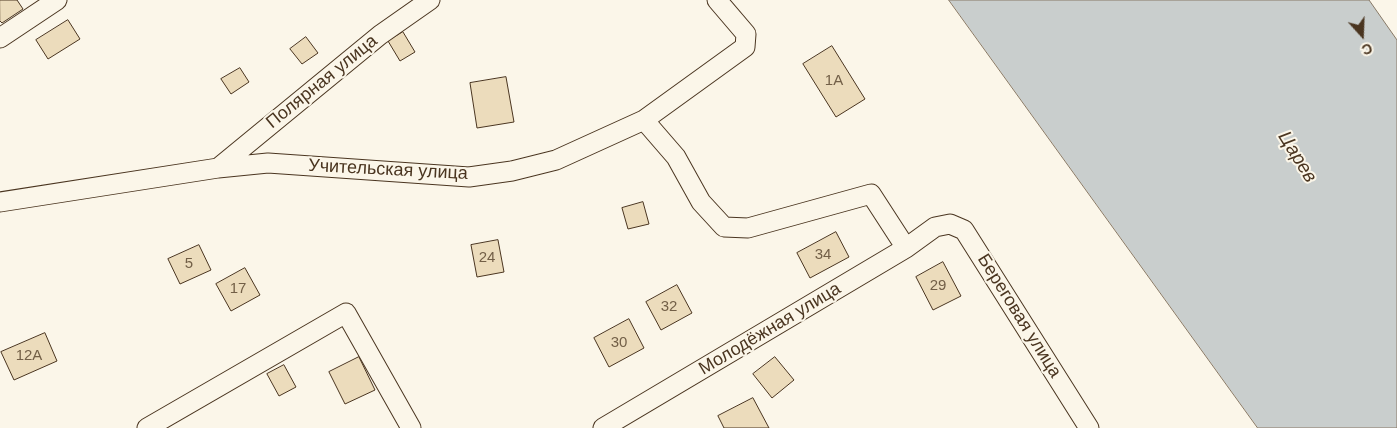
<!DOCTYPE html>
<html>
<head>
<meta charset="utf-8">
<style>
	body { margin:0 }
	#map { position:relative; width:1397px; height:428px; overflow:hidden; background:#fbf6e9; font-family:Helvetica,sans-serif }
	canvas { display:block }
	.north { position:absolute; left:1337px; top:10px; width:50px; height:50px; -webkit-text-stroke:4px #fbf6e9; paint-order:stroke; rotate:160deg; font-size:14px; font-weight:700; line-height:20px; text-align:center; color:#4a3520 }
	.north::after { content:''; display:block; margin:auto; width:18px; height:22px; background:#4a3520; clip-path:polygon(50% 0,100% 100%,50% 72%,0 100%) }
</style>
</head>
<body>
<div id="map">
<canvas width="1397" height="428"></canvas>
<div class="north">С</div>
</div>
<script>
const g = document.querySelector('canvas').getContext('2d');
g.lineJoin = 'round';
function paint(path, color) { g.fillStyle = color; g.fill(path, 'evenodd'); }
function trace(path, color, width, dash) { g.strokeStyle = color; g.lineWidth = width; g.lineCap = dash ? 'butt' : 'round'; g.setLineDash(dash || []); g.stroke(path); }
function write(font, color, halo, rows, align = 'center') {
  g.font = font + ' Helvetica,sans-serif'; g.lineWidth = 4; g.setLineDash([]); g.textBaseline = 'middle'; g.strokeStyle = halo; g.fillStyle = color; for (const [text, x, y, turn = 0] of rows) {
    g.save(); g.translate(x, y); g.rotate((+turn || 0) * Math.PI / 180); g.textAlign = isNaN(turn) ? turn : align; if (halo) g.strokeText(text, 0, 0); g.fillText(text, 0, 0); g.restore();
  }
}
const water = new Path2D(`
	M949,0h420l28,40v388h-139z`);
paint(water, '#c9cecd');
trace(water, '#887966', 1);
const building = new Path2D(`
	M0,0h17l6,9 -21,14 -2,-2z
	M68,20l12,19 -32,20 -12,-19z
	M403,32l12,20 -15,9 -12,-20z
	M306,37l12,16 -16,11 -12,-15z
	M832,46l33,53 -29,18 -33,-53z
	M240,68l9,14 -18,12 -10,-15z
	M506,77l8,45 -37,6 -7,-45z
	M643,202l6,22 -21,5 -6,-21z
	M836,232l13,25 -39,21 -13,-25z
	M498,240l6,32 -27,5 -6,-32z
	M199,245l12,25 -31,14 -12,-25z
	M943,262l18,34 -28,14 -17,-33z
	M245,268l15,27 -29,16 -15,-27z
	M677,285l15,28 -31,17 -15,-28z
	M629,319l15,29 -35,19 -15,-29z
	M45,333l12,28 -43,19 -13,-28z
	M359,357l16,33 -30,14 -16,-32z
	M775,357l19,23 -22,18 -19,-24z
	M284,365l12,22 -17,9 -12,-22z
	M753,398l16,30h-45l-6,-12z`);
paint(building, '#ecdcbc');
trace(building, '#4a3520', 1);
const minor = new Path2D(`
	M0,38l57,-38
	M644,120l32,37 25,45 23,25 24,1 123,-34 35,54
	M218,168l162,-133 50,-35
	M0,202l218,-34 50,-5 201,14 43,-6 44,-11 88,-40 101,-73 1,-13 -29,-34
	M147,428l199,-115 65,115
	M603,428l303,-180 29,-21 15,-3 14,6 125,198`);
trace(minor, '#4a3520', 21);
trace(minor, '#fbf6e9', 19);
write('15px', '#725f47', null, [
	["1А",834,81],
	["34",823,255],
	["24",487,258],
	["5",189,264],
	["29",938,286],
	["17",238,289],
	["32",669,307],
	["30",619,343],
	["12А",29,356]
]);
write('18px', '#4a3520', '#fbf6e9', [
	["Полярная улица",322,82,-39],
	["Учительская улица",388,170,3],
	["Береговая улица",1019,316,58],
	["Молодёжная улица",770,329,-31]
]);
write('italic 19px', '#4a3520', '#fbf6e9', [
	["Царев",1297,157,58]
]);
</script>
</body>
</html>
